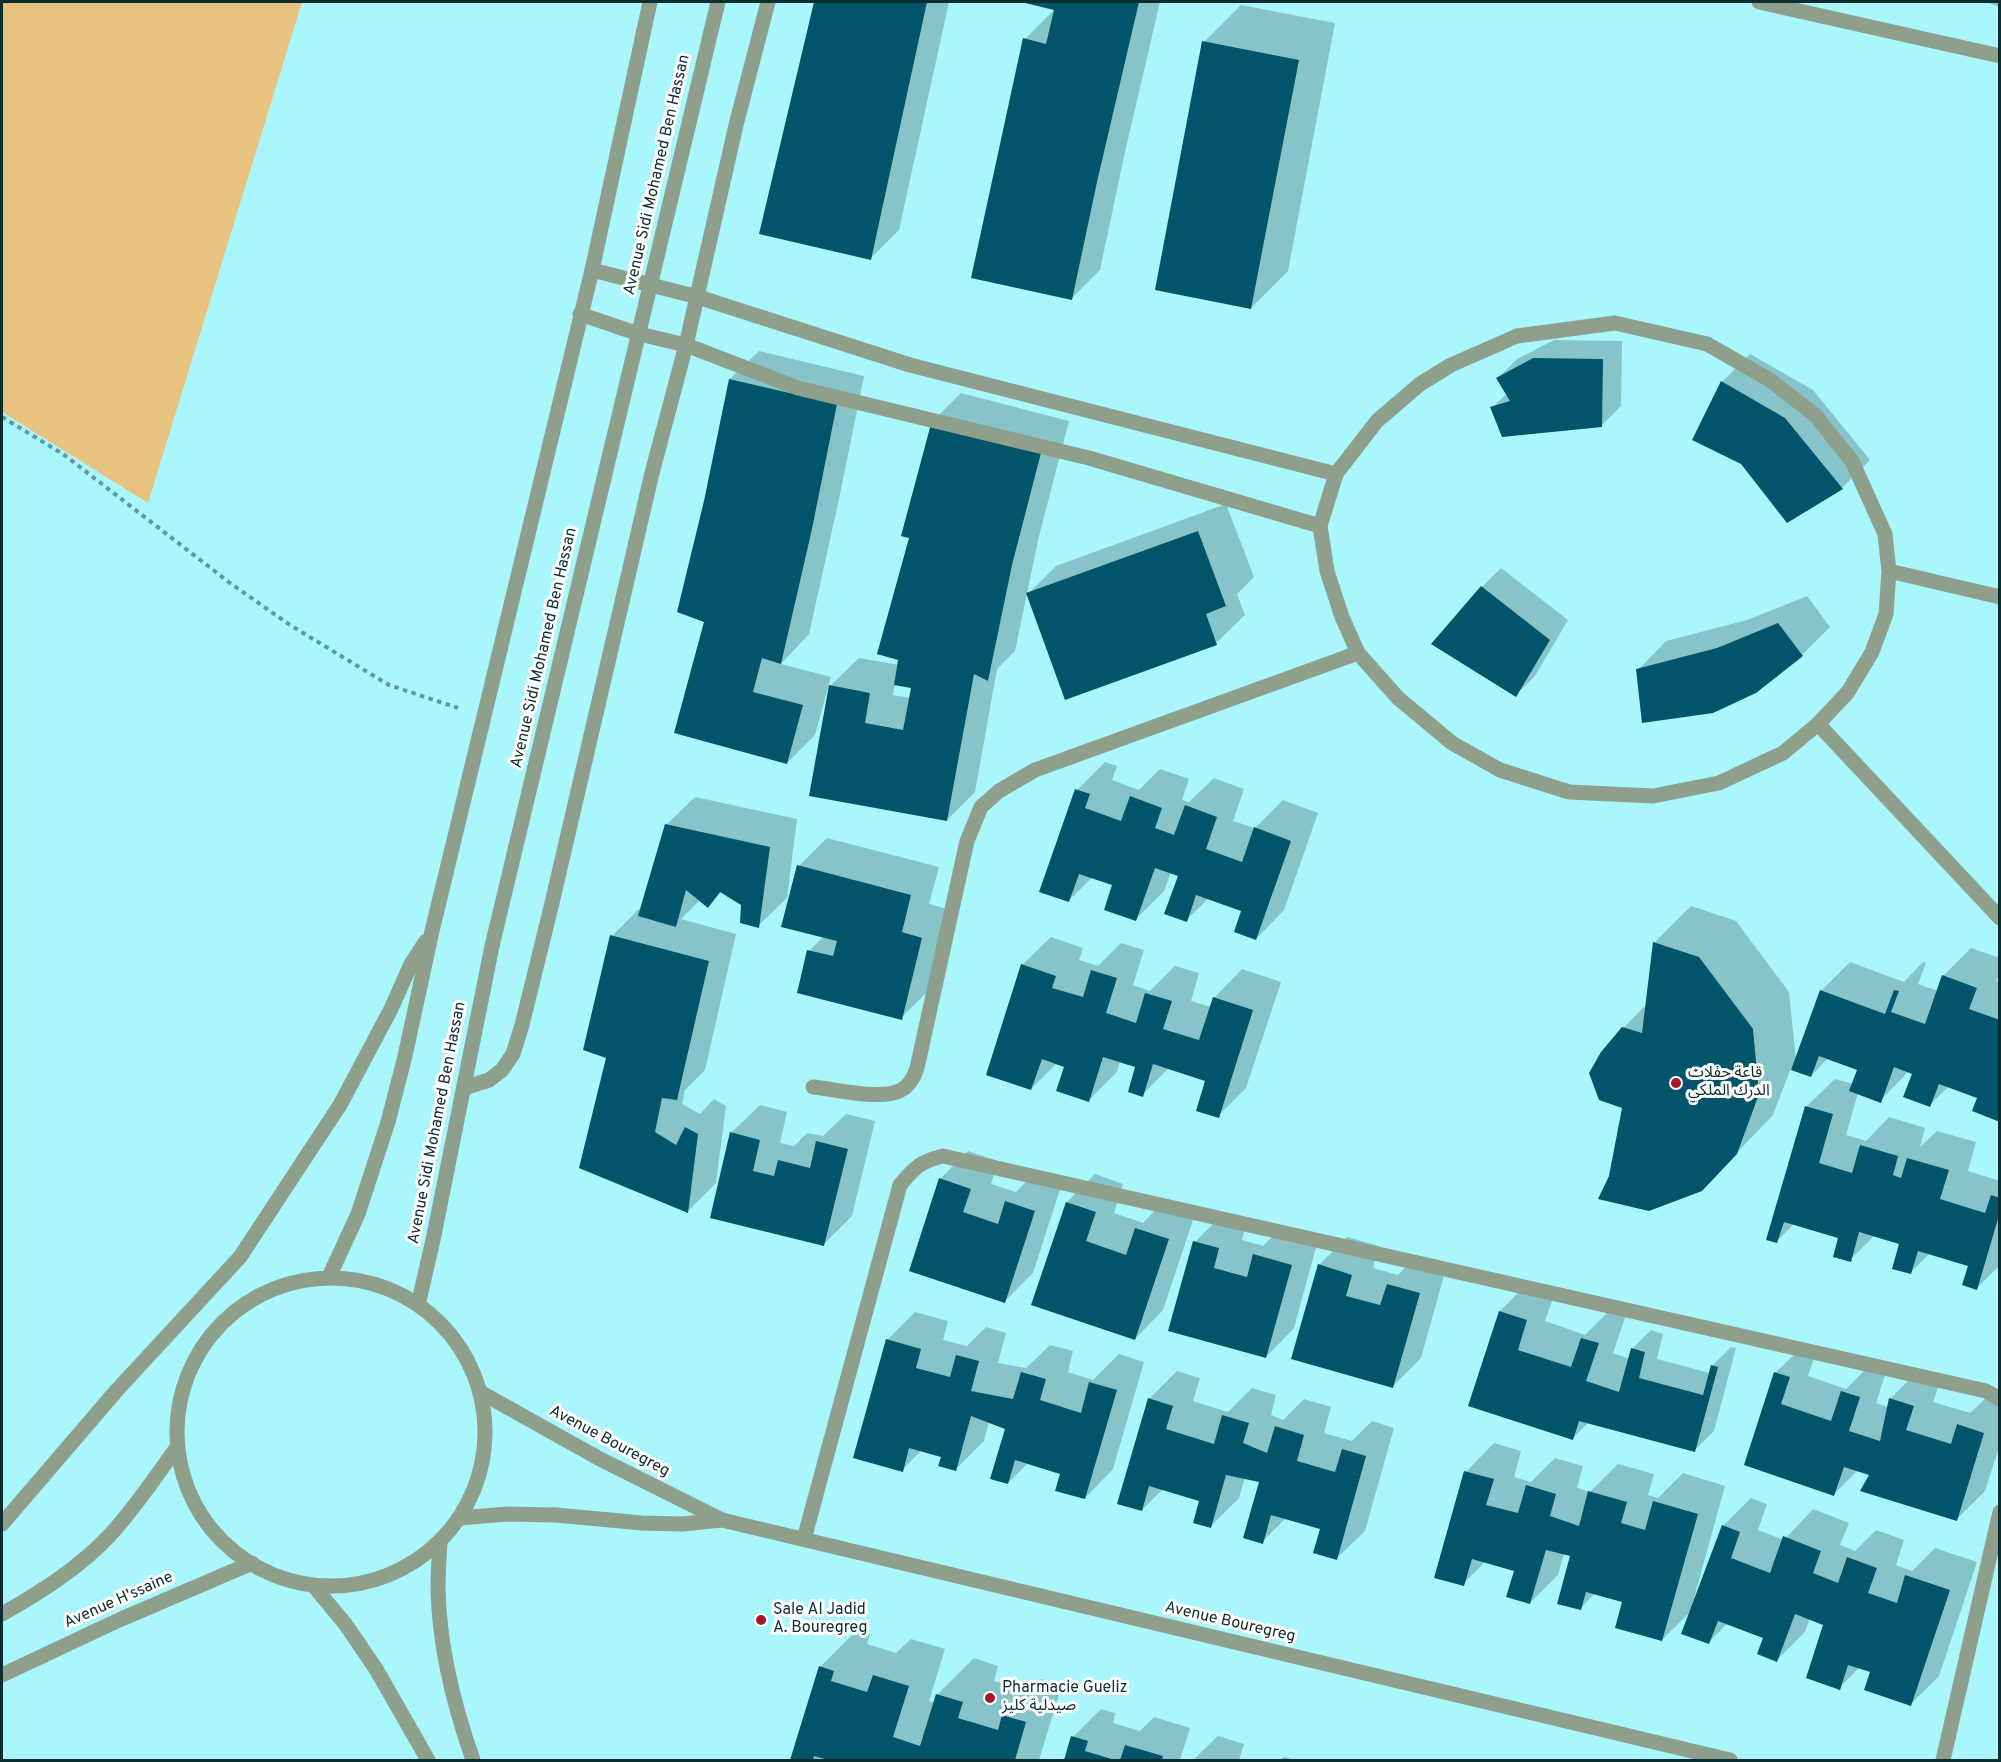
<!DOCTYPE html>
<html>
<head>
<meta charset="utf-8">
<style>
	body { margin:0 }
	#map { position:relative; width:2001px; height:1762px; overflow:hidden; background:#a9f6fc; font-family:Overpass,sans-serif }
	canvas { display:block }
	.frame { position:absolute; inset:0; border:3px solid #0c2d2f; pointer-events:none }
</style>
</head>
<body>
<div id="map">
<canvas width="2001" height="1762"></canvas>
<div class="frame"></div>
</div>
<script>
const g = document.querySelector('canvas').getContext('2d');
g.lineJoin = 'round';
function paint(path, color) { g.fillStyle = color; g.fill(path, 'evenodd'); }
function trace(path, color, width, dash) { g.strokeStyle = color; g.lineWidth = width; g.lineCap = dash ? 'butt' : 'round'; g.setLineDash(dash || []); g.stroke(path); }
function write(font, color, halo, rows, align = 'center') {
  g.font = font + ' Overpass,"Noto Sans Arabic",sans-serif'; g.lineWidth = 6; g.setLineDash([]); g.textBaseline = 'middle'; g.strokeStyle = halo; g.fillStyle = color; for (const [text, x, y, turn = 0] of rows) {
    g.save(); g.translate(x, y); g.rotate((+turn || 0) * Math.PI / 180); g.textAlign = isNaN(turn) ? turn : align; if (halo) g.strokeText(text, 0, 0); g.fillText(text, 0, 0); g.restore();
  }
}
paint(new Path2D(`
	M2,2h300l-154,501 -146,-91z`), '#e8c380');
paint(new Path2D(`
	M815,2h134l-50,228 -28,28 -110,-25z
	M1024,2h136l-35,150 -25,118 -28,28 -47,-259 30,-30z
	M1986,2h14v5z
	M1241,5l94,18 -47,248 -37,37 -47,-266z
	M1554,340l68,1 -1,65 -19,19 -110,-17 15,-15 -9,-15 19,-19z
	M759,351l105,25 -25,123 -30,135 -28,30 50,13 -16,58 -28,28 -82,-142 1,-120 24,-122z
	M1750,354l63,36 57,70 -28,28 -120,-106z
	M961,393l108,28 -30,115 -24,115 -18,18 -22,123 -28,28 -119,-132 31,-30 40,7 34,-244zM895,684l18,3 -3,11 -17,-3z
	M1226,504l28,73 -17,17 8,21 -29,28 -188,-49 28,-28z
	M1501,568l67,52 -33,56 -19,19 -34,-108z
	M1807,596l23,31 -28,28 -164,15 28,-29 81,-21z
	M1105,762l12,4 -5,14 27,10 21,-21 29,10 -7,21 7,2 25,-24 30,11 -11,32 22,7 28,-28 35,13 -34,97 -28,29 -13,-29 -34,-12 -23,22 -6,-45 -9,-3 -7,19 -28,28 -22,-35 -21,-7 -24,23 8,-110z
	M695,797l102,22 -10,79 -29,28 -15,-22 -21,-13 -15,15 -7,-6 -19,19 55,15 -31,136 -20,20 -3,14 18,10 14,-15 12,7 -10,77 -28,28 -81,-154 5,-121 28,-28 2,1 24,-84z
	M827,838l112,29 -10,37 21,6 -21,80 -28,28 -92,-67 15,-15 -25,-70z
	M1691,906l45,15 53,71 7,68 26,-70 28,-28 54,20 19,-20 3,1 -8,21 20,7 5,-15 28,-28 29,10v14l-4,9 4,1v138l-21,-23 -30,-11 -19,19 -17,-32 -4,-2 -29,30 -22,-8 -12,42 20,6 23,-24 36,11 -5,19 17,-16 39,11 -8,29 32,10v84l-23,23 -7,-23 -40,-12 -20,20 -9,-30 -26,-8 -25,25 -11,-23 -44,-14 -18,18 29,-134 29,-28 18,5 6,-15 -31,-11 -17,18 -20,-8 -18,47 -72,75 -91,-13 14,-70 -1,-79 24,-24 7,-61z
	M1051,937l32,11 -4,12 19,6 23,-23 23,7 -11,35 17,6 25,-25 24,7 -8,28 19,6 4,-9 28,-29 39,13 -35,106 -28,28 -11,-36 -38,-12 -27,27 -5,-29 -17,-5 -3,11 -28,28 -24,-34 -8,-3 -26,26 -9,-124z
	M760,1105l27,7 -7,31 14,3 13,-13 16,3 23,-22 29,7 -23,95 -28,28 -113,-27 20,-84z
	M968,1151l30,10 -7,23 25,8 19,-19 27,10 -29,90 -28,28 -65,-122z
	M1095,1174l28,10 -9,29 29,10 22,-23 31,11 -33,99 -28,29 -102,-34 34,-103z
	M1223,1214l24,6 -5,20 21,6 20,-20 36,10 -25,92 -28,29 -71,-115z
	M1347,1237l32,9 -6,22 25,7 18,-19 31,9 -26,93 -28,28 -74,-121z
	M1528,1283l27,9 -10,29 40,14 25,-25 16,5 -13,38 17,6 2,-10 19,-19 12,4 -6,25 53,14 2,-7 19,-19 5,1 -22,83 -19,19 -106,-28 -16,16 -103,-33 30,-94z
	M915,1312l33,9 -5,19 24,6 19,-19 20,6 -8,30 28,5 24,-23 23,6 -5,21 25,8 26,-26 25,8 -31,107 -28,29 -23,-25 -34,-10 -20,20 -2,-55 -17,-7 -5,20 -29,29 -13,-14 -20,-6 -20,20 -15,-130z
	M1804,1345l13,4 -9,27 38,13 25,-25 16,5 -11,34 12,4 2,-8 28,-28 23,7 -8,24 37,11 17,-16 13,4v43l-15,47 -28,28 -86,-44 -13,-5 -24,24 -88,-30 29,-91z
	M1177,1371l23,7 -7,23 35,11 24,-24 24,7 -5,20 12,5 21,-21 27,8 -7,26 28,8 20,-20 22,7 -29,103 -29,28 -15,-31 -35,-10 -24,24 -1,-62 -16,-3 -6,21 -28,28 -10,-26 -38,-11 -21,21 7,-111z
	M1494,1443l27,8 -7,26 17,5 24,-24 28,8 -6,22 13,4 28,-28 36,10 -6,21 10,3 25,-25 42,13 -31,112 2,1 27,-73 28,-28 16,6 -9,26 26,10 29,-31 36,14 -9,22 15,6 21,-21 28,10 -8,25 16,6 23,-23 42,14 -38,114 -28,28 -39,-32 -12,-5 -21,21 -14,-64 -15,-6 -5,14 -28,28 -12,-23 -37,-14 -19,19 -17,-32 -30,30 -38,-39 -29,-8 -14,15 -9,-53 -8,-2 -6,22 -28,28 -14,-33 -30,-9 -23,23 3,-112z
	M857,1630l13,4 -3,10 29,9 15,-14 34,10 -16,52 6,2 2,-8 37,-37 24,8 -4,15 34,10 13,-12 21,6 -23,75h-206l-9,-2 -2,2h-30l28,-93z
	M1101,1709l14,4 -2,10 27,8 14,-14 36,11 -10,32h-115l8,-23z
	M1218,1736l26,8 -5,16h2h-48z
	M1284,1757l12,3h-16z`), '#0003');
paint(new Path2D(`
	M814,2h113l-56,258 -112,-26z
	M1021,2h118l-42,180 -25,118 -101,-22 52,-240 23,6 8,-34z
	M1202,41l97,19 -48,249 -96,-19z
	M1533,358l70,1 -1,68 -100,10 -12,-30 20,-6 -14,-23z
	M729,379l108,25 -25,125 -31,135 -19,-6 -9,34 50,13 -16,59 -113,-31 30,-111 -27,-10 27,-111z
	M1721,381l64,37 58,71 -56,34 -46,-59 -49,-24z
	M932,420l110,29 -30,116 -24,116 -14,-7 -27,147 -138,-25 20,-111 41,8 -5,30 38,7 8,-42 -17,-3 4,-25 -21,-6 32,-116 -8,-2z
	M1198,531l28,75 -20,8 11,31 -152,55 -39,-107z
	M1481,586l69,54 -34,57 -85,-53z
	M1778,623l25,33 -47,37 -43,20 -71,10 -6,-54 81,-21z
	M1075,789l15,5 -5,14 36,13 9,-25 32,12 -7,20 19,7 11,-30 32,12 -11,32 36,13 12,-35 37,14 -35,99 -22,-8 7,-21 -45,-16 -9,27 -23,-8 14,-38 -23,-8 -19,53 -32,-11 8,-25 -33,-11 -10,28 -30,-10z
	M665,824l105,23 -11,81 -19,-5 1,-18 -21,-13 -12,16 -22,-18 -10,37 -38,-11z
	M797,865l114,30 -9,37 20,6 -20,82 -105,-27 10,-43 26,6 4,-15 -56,-14z
	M610,935l99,26 -32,139 -15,-2 -7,34 21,13 9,-18 13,7 -10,79 -109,-45 27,-110 -23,-8z
	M1653,942l46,15 54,72 6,65 -22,60 -35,37 -53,20 -51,-12 11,-23 13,-68 -23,-8 -10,-27 12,-21 21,-25 20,6z
	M1021,964l35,12 -4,12 31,9 8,-27 26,8 -11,35 30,10 9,-30 27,8 -9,28 36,11 14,-43 40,13 -34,108 -23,-7 9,-30 -52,-17 -10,33 -15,-5 7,-25 -32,-10 -14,45 -33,-11 8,-24 -22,-8 -11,31 -45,-15z
	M1942,975l35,13 -8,21 31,11v102l-28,-11 5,-13 -38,-14 -9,23 -27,-10 9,-23 -18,-7 -13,36 -32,-12 8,-21 -38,-14 -8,21 -20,-7 29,-80 65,24 9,-24 5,1 -8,21 34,12z
	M1805,1106l28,8 -14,49 33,10 8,-28 38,11 -5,19 8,3 6,-20 42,12 -9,29 45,14 6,-18 9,3v14l-23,78 -15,-5 6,-19 -50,-15 -7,23 -19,-5 7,-25 -40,-12 -8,30 -18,-5 5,-19 -54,-16 -7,21 -11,-3z
	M730,1132l30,8 -7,31 21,5 4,-16 32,8 6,-27 32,8 -24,97 -114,-28z
	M939,1178l32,11 -8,23 35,12 7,-23 30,10 -30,92 -96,-32z
	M1066,1202l30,10 -10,29 40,14 9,-27 34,11 -34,101 -104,-35z
	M1193,1241l26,7 -5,20 33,9 6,-23 39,11 -26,93 -98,-27z
	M1318,1264l34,11 -6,21 34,9 7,-21 33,9 -27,95 -102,-29z
	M1499,1311l28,9 -9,30 53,17 10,-29 18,5 -13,38 33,11 12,-44 14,4 -6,26 64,17 8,-30 7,2 -23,85 -116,-31 -6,19 -105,-34z
	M886,1339l35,10 -5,19 34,9 6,-22 23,6 -8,30 42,8 8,-27 25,7 -6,21 41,13 8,-31 28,8 -32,109 -30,-8 5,-17 -45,-14 -7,24 -18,-5 15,-50 -34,-13 -15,55 -18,-5 3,-9 -32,-9 -6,24 -50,-14z
	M1774,1372l16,5 -9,27 50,17 10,-30 19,6 -11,34 31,10 9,-43 25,8 -8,24 45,14 6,-20 27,9 -27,88 -97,-30 9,-16 -25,-8 -10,29 -90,-31z
	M1148,1398l25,8 -7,23 48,15 8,-29 27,8 -6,20 24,10 8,-27 29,9 -7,26 38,11 7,-23 24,7 -29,104 -24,-7 7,-24 -49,-14 -8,29 -20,-6 16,-56 -33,-7 -15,53 -18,-5 6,-22 -50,-15 -7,25 -25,-7z
	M1464,1471l30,8 -8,26 32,8 8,-28 30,9 -6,22 29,10 9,-35 39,11 -6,21 24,7 8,-29 45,13 -36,127 -47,-13 7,-26 -36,-10 -5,18 -24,-6 13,-48 -24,-6 -16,54 -24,-7 8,-26 -42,-12 -8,27 -30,-8z
	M1722,1525l18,7 -9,26 39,15 13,-37 38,15 -8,22 25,10 9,-26 30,11 -9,25 29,10 8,-28 45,15 -39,116 -47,-16 6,-18 -22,-7 -8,25 -34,-12 17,-53 -28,-11 -18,48 -20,-8 6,-16 -45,-17 -9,23 -28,-10z
	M819,1666l15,5 -3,10 36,11 6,-17 36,11 -16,51 27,9 16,-52 27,8 -5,16 40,12 4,-15 24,7 -11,38h-187l-14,-4 -1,4h-23z
	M1071,1736l17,5 -3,10 30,9h-51z
	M1125,1745l38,11 -1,4h-42z`), '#015469');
trace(new Path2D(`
	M2,417l61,37 167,129 60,42 99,60 69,23`), '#60999d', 4, [4.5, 4.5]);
trace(new Path2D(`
	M464,1088l25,-8 13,-10 11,-16 9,-29 30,-122 100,-430 34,-128 50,-220 32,-123`), '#8e9f8c', 15);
trace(new Path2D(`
	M1759,2l241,54
	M592,270l106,27 212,68 426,109
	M580,314l59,20 47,11 112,43 291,70 231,68
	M1615,323l92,21 63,36 45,35 37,46 33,73 4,37 -3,43 -14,38 -24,40 -30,32 -35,29 -64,30 -66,13 -84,-4 -69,-22 -48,-27 -54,-45 -40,-45 -16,-36 -15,-46 -7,-45 16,-52 41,-53 43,-37 31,-19 66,-29z
	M1889,571l111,26
	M1818,724l182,194
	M813,1087c22,2 69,14 88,3 9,-4 13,-13 16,-22l50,-227 14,-34 18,-16 36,-21 323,-117
	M480,1392l120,67 122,61 1008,240
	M459,1518l49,-4 48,1 86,8 40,1 40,-4
	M804,1539l96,-354c14,-17 21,-24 43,-29l1043,235 14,8
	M1943,1760l57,-248`), '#8e9f8c', 15);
trace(new Path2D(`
	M329,1277l29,-63 30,-92 17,-66 27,-125 160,-661 58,-268
	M177 1432a154 154 0 1 1 308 0a154 154 0 1 1-308 0Z
	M418,1305l15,-65 59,-294 226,-944
	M2,1524l115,-134 123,-133 100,-152 51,-96 20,-45 15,-23
	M440,1542c-1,15 -2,31 -2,46 1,59 16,118 35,172
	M313,1585l33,40 30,44 52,91
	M2,1614c39,-22 77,-46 108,-79 25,-27 46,-59 68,-89
	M2,1675l117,-55 133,-57`), '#8e9f8c', 15);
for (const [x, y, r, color] of [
	[1676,1083,6,"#ab152a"],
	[761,1620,6,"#ab152a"],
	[990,1698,6,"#ab152a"]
]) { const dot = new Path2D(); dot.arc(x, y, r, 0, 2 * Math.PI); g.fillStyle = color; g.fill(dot); trace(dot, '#fff', 2); }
write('16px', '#0c2d2f', '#fff', [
	["Avenue Sidi Mohamed Ben Hassan",658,175,-77],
	["Avenue Sidi Mohamed Ben Hassan",545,648,-77],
	["Avenue Sidi Mohamed Ben Hassan",438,1123,-79],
	["Avenue Bouregreg",609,1442,28],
	["Avenue H'ssaine",119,1601,-24],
	["Avenue Bouregreg",1230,1623,13]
]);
write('16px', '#0c2d2f', '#fff', [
	["قاعة حفلات",1688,1074],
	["الدرك الملكي",1688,1092],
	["Sale Al Jadid",773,1611],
	["A. Bouregreg",773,1629],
	["Pharmacie Gueliz",1002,1689],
	["صيدلية كليز",1002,1707]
], 'left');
</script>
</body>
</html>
